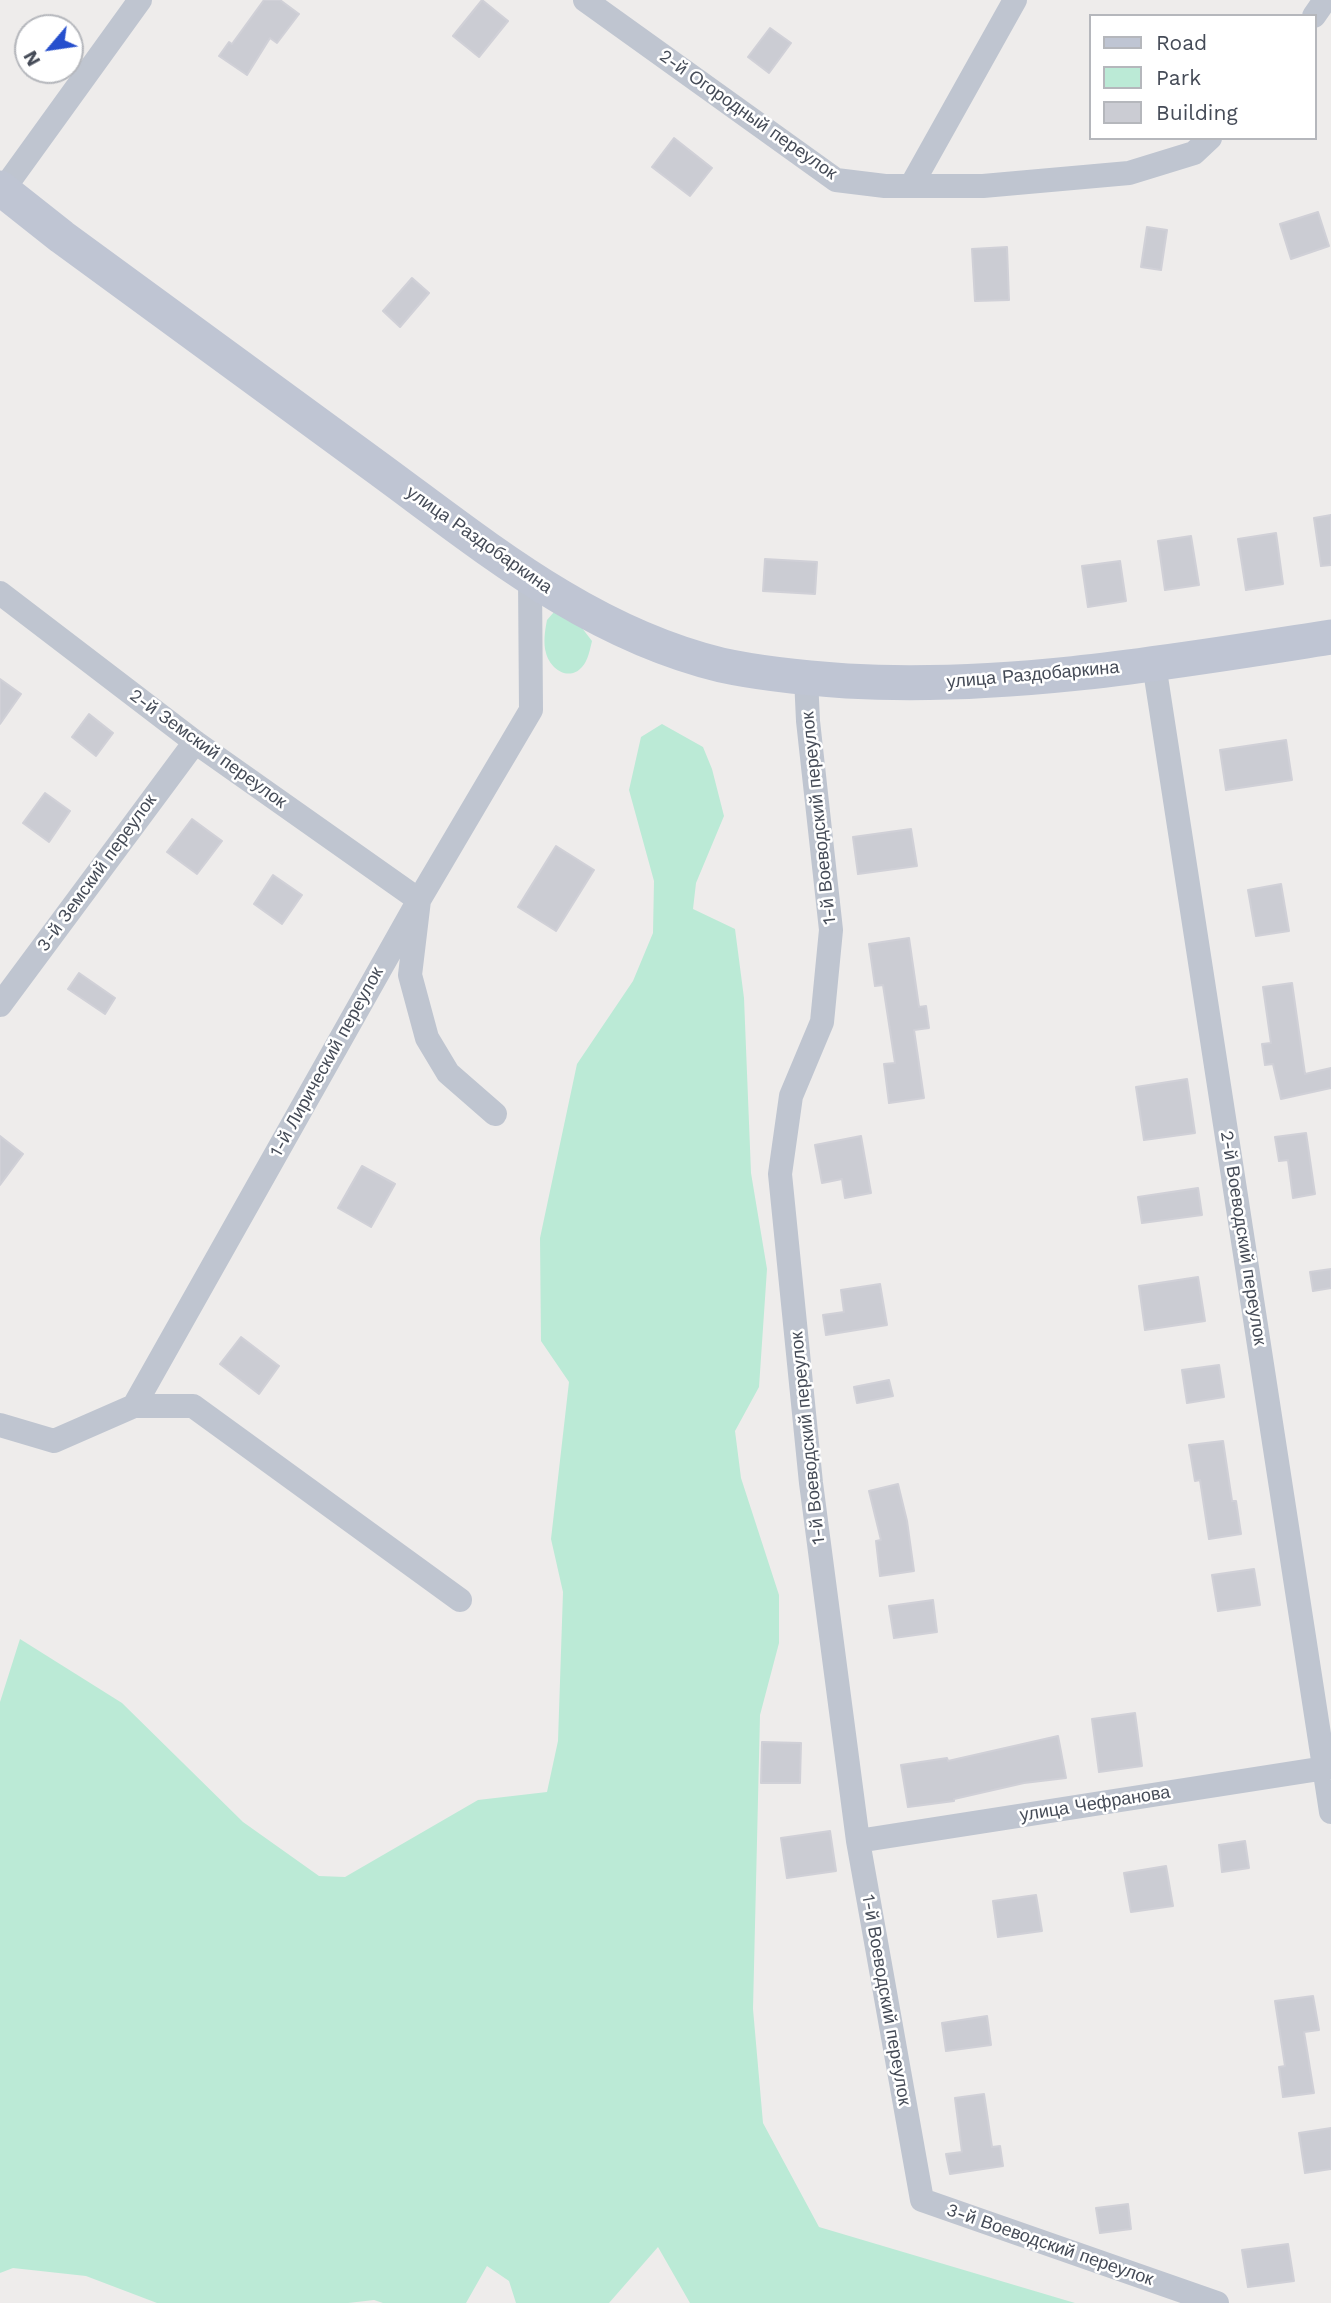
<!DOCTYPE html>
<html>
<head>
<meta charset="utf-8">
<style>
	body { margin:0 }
	#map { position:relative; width:1331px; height:2303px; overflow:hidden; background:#eeeceb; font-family:"Work Sans",sans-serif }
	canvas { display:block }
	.legend { position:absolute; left:1089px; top:14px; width:228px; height:126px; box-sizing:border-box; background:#fff; border:2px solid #b5b7bc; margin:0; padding:9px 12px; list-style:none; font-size:21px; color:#454b57 }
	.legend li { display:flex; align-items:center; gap:14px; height:35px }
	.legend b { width:35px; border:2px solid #b5b7bc }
	.north { position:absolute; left:14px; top:14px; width:70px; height:70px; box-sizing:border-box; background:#fff; border:2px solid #b5b7bc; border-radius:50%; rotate:241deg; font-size:19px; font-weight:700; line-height:28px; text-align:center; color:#454b57 }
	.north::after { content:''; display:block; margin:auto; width:24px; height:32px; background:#264fcd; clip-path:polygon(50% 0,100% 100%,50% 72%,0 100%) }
</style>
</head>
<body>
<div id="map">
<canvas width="1331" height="2303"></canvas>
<ul class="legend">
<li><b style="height:9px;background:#bfc5d3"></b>Road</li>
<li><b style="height:19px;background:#bbead6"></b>Park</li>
<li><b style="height:19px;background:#cbccd3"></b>Building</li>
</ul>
<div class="north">N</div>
</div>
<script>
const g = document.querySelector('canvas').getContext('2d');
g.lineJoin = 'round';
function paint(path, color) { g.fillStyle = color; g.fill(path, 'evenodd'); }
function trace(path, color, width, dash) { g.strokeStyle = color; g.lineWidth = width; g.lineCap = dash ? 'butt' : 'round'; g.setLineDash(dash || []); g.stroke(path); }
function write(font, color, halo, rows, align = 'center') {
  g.font = font + ' "Work Sans",sans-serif'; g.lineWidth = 5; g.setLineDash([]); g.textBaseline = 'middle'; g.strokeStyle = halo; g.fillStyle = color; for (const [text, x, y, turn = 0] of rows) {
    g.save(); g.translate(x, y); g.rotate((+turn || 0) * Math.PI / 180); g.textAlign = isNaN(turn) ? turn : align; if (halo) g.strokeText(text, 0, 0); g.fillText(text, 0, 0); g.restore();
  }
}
paint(new Path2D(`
	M554,612l28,16 10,13c-2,8 -4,20 -10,26 -13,15 -32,2 -36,-14 -3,-10 -1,-23 1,-33z
	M662,724l41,23 9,22 12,47 -28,67 -3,26 42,20 9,69 7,175 16,96 -8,118 -24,44 6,47 38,117v48l-19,72 -7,294 10,114 56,104 256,76h-385l-32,-56 -49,56h-93l-7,-22 -22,-15 -21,37h-83l-9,-3 -26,3h-191l-71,-27 -73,-8 -13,5v-571l20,-63 102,64 121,119 76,54 26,1 133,-77 69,-8 11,-51 5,-149 -12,-53 18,-157 -28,-41 -1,-103 37,-174 56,-83 20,-48 1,-52 -25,-91 12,-53z`), '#bbead6');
const building = new Path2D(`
	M264,0h16l19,14 -22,29 -7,-5 -23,37 -28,-19 10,-14 3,2z
	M482,0l26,21 -29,36 -26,-21z
	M770,28l21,15 -22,30 -21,-16z
	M674,138l38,30 -22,28 -38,-29z
	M1318,212l11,34 -38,13 -11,-35z
	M1147,227l20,3 -6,40 -20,-3z
	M1007,247l2,53 -34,1 -3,-52z
	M412,278l17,15 -29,34 -17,-16z
	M1331,515v50l-10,1 -7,-48z
	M1276,533l7,51 -37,6 -8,-51z
	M1191,536l8,49 -34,5 -7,-49z
	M765,559l52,3 -2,32 -52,-3z
	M1120,561l6,40 -38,6 -6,-41z
	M0,679l21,15 -21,30z
	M89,714l24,19 -17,23 -24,-19z
	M1286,740l6,40 -66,10 -6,-40z
	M45,793l25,18 -21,31 -26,-19z
	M192,819l30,22 -25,33 -30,-22z
	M911,829l6,37 -59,8 -5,-37z
	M556,846l38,24 -38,61 -38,-24z
	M273,875l29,20 -20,29 -28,-20z
	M1281,884l8,47 -33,5 -8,-46z
	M909,938l10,69 7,-1 3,22 -15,2 10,68 -35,5 -5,-39 11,-1 -12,-78 -8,1 -6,-42z
	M79,973l36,25 -10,16 -37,-25z
	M1292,983l13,91 26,-6v20l-50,11 -8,-35 -8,1 -3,-21 9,-1 -8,-56z
	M1187,1079l8,54 -51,7 -8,-53z
	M1306,1133l9,61 -22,4 -5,-38 -9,1 -4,-24z
	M0,1136l23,18 -23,31z
	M861,1136l10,57 -26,5 -3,-19 -20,4 -7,-38z
	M362,1166l33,18 -24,43 -33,-19z
	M1198,1188l4,27 -60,8 -4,-26z
	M1331,1269v19l-18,3 -3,-19z
	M1198,1277l7,44 -60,9 -6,-44z
	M880,1284l7,41 -61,10 -3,-20 21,-3 -3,-22z
	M241,1337l38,29 -20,28 -39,-30z
	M1219,1365l5,32 -37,6 -5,-33z
	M889,1380l4,16 -36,7 -3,-16z
	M1223,1441l9,60h4l5,33 -32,5 -9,-59 -5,1 -6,-36z
	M898,1484l9,37 7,50 -34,5 -4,-35 5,-1 -12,-49z
	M1254,1569l6,36 -42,6 -6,-36z
	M933,1600l4,32 -43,6 -5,-32z
	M1135,1713l7,53 -43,6 -7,-53z
	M1058,1736l8,42 -42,5 -70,16v2l-46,6 -7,-42 46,-7 1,3z
	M762,1742l39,1 -1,40h-39z
	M830,1831l6,40 -49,7 -6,-40z
	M1245,1841l4,27 -27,4 -3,-27z
	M1166,1866l7,40 -42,6 -7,-39z
	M1036,1895l6,36 -44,6 -5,-36z
	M1313,1996l6,34 -15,2 10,61 -31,4 -4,-30 6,-1 -10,-65z
	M987,2016l4,29 -45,6 -4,-28z
	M984,2094l8,53 8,-1 3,20 -53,8 -4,-20 16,-2 -7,-54z
	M1331,2128v41l-26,4 -6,-40z
	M1128,2204l3,25 -31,4 -4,-25z
	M1288,2244l6,37 -46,6 -6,-37z`);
paint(building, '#cbccd3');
trace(building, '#d0d0d7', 2);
trace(new Path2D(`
	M585,0l251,180 49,6h98l146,-13 65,-20 16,-15
	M1314,16l11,-16
	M911,186l104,-186
	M0,194l140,-194
	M0,593l195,149 224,158 -9,75 17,63 21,35 47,41
	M1154,664l177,1148
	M806,678l2,43 23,209 -9,92 -31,74 -11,78 31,309 47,358 64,359 295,103
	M0,1005l195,-263
	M134,1406h59l267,194
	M0,1425l54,16 80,-35 285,-506 112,-190 -1,-131
	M858,1841l473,-74`), '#bfc5d0', 24);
trace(new Path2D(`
	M0,188l62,49c105,76 209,153 313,229 108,79 213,167 346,199 41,9 84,13 126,16 163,9 324,-19 484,-44`), '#bfc5d3', 35);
write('18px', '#454b57', '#fff', [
	["2-й Огородный переулок",748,115,35],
	["улица Раздобаркина",479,540,35],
	["улица Раздобаркина",1033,675,-5],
	["2-й Земский переулок",208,749,36],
	["1-й Воеводский переулок",819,818,-96],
	["3-й Земский переулок",97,873,-54],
	["1-й Лирический переулок",327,1062,-61],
	["2-й Воеводский переулок",1243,1238,81],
	["1-й Воеводский переулок",808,1438,-96],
	["улица Чефранова",1095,1804,-9],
	["1-й Воеводский переулок",886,2000,80],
	["3-й Воеводский переулок",1050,2245,19]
]);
</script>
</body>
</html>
